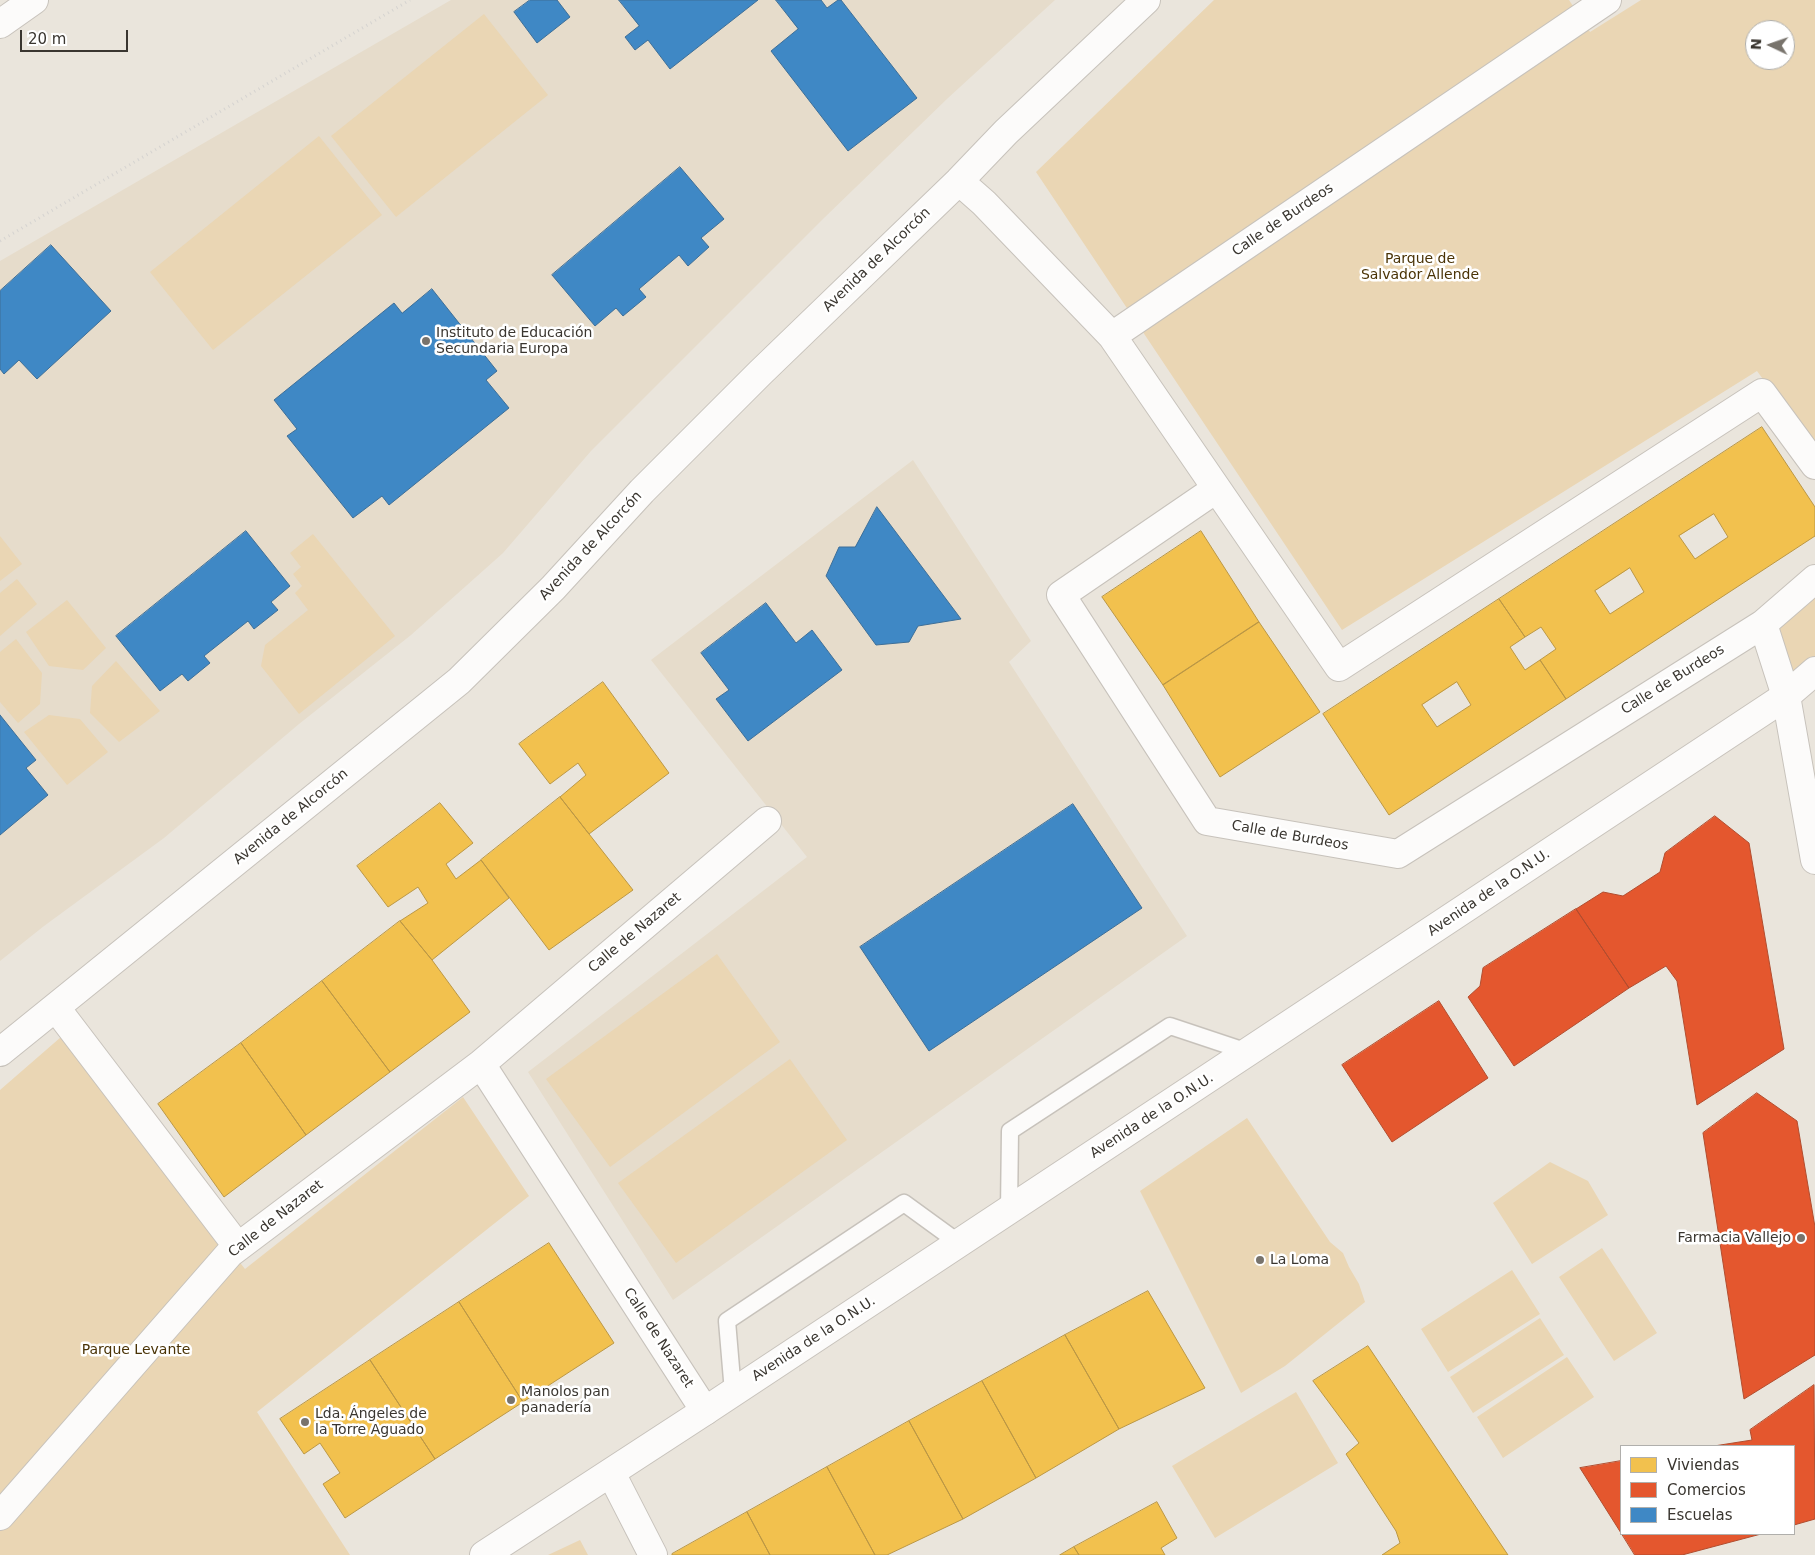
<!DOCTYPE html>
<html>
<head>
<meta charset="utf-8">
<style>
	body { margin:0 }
	#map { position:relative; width:1815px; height:1555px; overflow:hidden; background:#eae5dc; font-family:"DejaVu Sans",sans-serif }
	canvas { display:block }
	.legend { position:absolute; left:1620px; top:1445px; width:175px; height:90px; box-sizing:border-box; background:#fff; border:1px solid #b0afac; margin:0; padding:6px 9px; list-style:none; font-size:15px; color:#3a3630 }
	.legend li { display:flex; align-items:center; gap:10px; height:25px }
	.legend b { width:25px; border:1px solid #b0afac }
	.north { position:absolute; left:1745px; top:20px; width:50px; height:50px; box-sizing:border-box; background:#fff; border:1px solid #b0afac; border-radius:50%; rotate:273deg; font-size:14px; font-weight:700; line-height:20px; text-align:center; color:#3a3630 }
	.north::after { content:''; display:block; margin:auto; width:18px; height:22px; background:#78736c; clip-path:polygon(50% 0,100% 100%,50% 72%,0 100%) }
	.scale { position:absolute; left:20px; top:30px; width:108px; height:22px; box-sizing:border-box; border:2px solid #3a3630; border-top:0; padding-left:6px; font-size:15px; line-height:18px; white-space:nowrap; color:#3a3630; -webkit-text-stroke:4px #fff; paint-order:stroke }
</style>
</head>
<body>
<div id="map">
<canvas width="1815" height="1555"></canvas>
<ul class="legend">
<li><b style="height:14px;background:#f2c14e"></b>Viviendas</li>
<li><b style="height:14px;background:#e4572e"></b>Comercios</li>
<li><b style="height:14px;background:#3f88c5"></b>Escuelas</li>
</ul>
<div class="north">N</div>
<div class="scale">20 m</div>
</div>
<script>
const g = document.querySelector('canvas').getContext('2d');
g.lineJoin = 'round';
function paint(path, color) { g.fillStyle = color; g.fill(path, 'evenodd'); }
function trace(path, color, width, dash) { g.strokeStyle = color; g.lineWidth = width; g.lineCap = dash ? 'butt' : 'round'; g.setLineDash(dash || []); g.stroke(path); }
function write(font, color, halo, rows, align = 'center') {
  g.font = font + ' "DejaVu Sans",sans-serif'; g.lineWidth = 5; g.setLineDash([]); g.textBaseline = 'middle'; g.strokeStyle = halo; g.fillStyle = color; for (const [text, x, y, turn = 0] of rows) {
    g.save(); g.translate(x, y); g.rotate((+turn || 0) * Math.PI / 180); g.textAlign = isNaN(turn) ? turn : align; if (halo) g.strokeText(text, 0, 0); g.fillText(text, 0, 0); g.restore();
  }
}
paint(new Path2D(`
	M451,0h604l-107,98 -124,120 -233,233 -88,102 -92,82 -112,89 -135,114 -120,88 -44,35v-700z
	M913,460l118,181 -22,21 178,274 -514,364 -145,-228 279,-215 -156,-197z`), '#e6dccb');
paint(new Path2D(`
	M1214,0h355l21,32 51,-32h174v450l-58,-79 -415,259 -306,-458zM1755,30h30v30h-30z
	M484,14l64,81 -152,122 -65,-81z
	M319,136l63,79 -169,135 -63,-78z
	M313,534l82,102 -96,78 -38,-48 4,-21 43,-35 -13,-17 7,-7 -9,-12 8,-7 -11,-14z
	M0,536l22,28 -22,17z
	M17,579l20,25 -37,32v-43z
	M1815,590v81l-29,25 -10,-71z
	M67,600l39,48 -23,22 -34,-4 -23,-34z
	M16,639l26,34 -2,31 -22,19 -18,-21v-50z
	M116,661l44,50 -41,31 -29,-29 2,-27z
	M49,715l31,4 28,33 -41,33 -43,-53z
	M717,954l63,88 -170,125 -64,-88z
	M61,1037l184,232 218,-172 66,99 -272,216 93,143h-350v-465z
	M790,1059l57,81 -171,123 -58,-80z
	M1247,1118l83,124 13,11 6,14 10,17 6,18 -80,64 -44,27 -101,-202z
	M1550,1162l38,19 20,34 -76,49 -39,-61z
	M1602,1248l55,85 -43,28 -55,-84z
	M1512,1270l28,44 -92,58 -27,-43z
	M1540,1318l24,37 -91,58 -23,-36z
	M1567,1357l27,40 -91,61 -26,-41z
	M1296,1392l42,71 -123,75 -43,-72z
	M580,1540l8,15h-40z`), '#ead6b4');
const homes = new Path2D(`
	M1762,427l53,80v29l-249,163 -26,-39 16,-11 -15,-22 -16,10 -26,-38zM1714,514l14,23 -33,22 -16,-23zM1630,568l14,24 -34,22 -15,-23z
	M1201,531l58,91 -96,63 -61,-88z
	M1499,599l26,38 -15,10 15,23 15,-10 26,39 -177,116 -66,-101zM1457,682l14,23 -34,22 -15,-22z
	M1259,622l61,90 -100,65 -57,-92z
	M603,682l66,91 -80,61 -29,-37 26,-22 -8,-12 -28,21 -31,-40z
	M560,797l73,93 -84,60 -68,-90z
	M440,803l33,40 -27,21 10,15 25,-19 28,38 -77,62 -32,-39 28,-18 -10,-16 -30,20 -31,-41z
	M400,921l32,39 38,52 -80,60 -68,-91z
	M322,981l68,91 -84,63 -65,-92z
	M241,1043l65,92 -82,62 -66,-93z
	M549,1243l65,100 -91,59 -64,-100z
	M1148,1291l57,97 -86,41 -54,-94z
	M459,1302l64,100 -88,57 -65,-99z
	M1065,1335l54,94 -83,49 -54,-97z
	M1368,1346l140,209h-126l18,-12 -4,-12 -50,-77 13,-11 -46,-62z
	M370,1360l65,99 -90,59 -22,-34 17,-11 -20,-30 -16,11 -24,-35z
	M982,1381l54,97 -73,41 -54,-98z
	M909,1421l54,98 -76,36h-12l-48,-88z
	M827,1467l48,88h-105l-23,-43z
	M1157,1502l20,36 -16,10 4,7h-86l-5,-8z
	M747,1512l23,43h-98v-1z
	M1074,1547l5,8h-19z`);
paint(homes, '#f2c14e');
trace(homes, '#bb9745', 1);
const shops = new Path2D(`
	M1715,816l34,27 35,206 -87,56 -20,-124 -11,-15 -37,22 -53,-79 27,-17 20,4 37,-24 5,-19z
	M1576,909l53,79 -115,78 -46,-69 12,-11 3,-18z
	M1439,1001l49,77 -96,64 -50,-77z
	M1757,1093l40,28 18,106v128l-71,44 -41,-266z
	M1814,1385l1,134 -21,6v-79h-80l38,-6 -2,-10z
	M1621,1461v72l-41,-65z
	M1622,1534h139l-79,21h-47z`);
paint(shops, '#e4572e');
trace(shops, '#b14d2f', 1);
const schools = new Path2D(`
	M530,0h27l13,17 -33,26 -23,-31z
	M619,0h139l-88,69 -22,-29 -13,10 -10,-13 14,-11z
	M776,0h45l6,8 11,-8h3l76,98 -69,53 -77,-100 27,-22z
	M680,167l44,52 -23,19 8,9 -21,19 -9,-11 -40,34 7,8 -23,19 -7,-8 -21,18 -43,-51z
	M51,245l60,66 -74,68 -18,-19 -15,14 -4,-5v-78z
	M432,289l65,82 -11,9 23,28 -120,97 -7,-9 -29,22 -66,-82 10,-7 -23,-29 120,-97 8,10z
	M877,507l84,112 -43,7 -9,16 -33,3 -50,-69 13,-29h16z
	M246,531l44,55 -19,16 7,8 -24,19 -6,-8 -44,35 6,7 -22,18 -6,-7 -22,17 -44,-55z
	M766,603l30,40 16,-13 30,40 -94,71 -32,-42 13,-9 -28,-37z
	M0,715l36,45 -10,8 22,27 -48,40z
	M1073,804l69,104 -213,143 -69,-104z`);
paint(schools, '#3f88c5');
trace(schools, '#3e6f98', 1);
const service = new Path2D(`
	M1009,1210l1,-79 160,-105 78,26
	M733,1392l-6,-71 177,-118 55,40`);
const minor = new Path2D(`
	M1607,0l-495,336 227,331 423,-274 53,72
	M959,181l25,22 128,133
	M1216,489l-155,106 146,226 191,33 365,-230 52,-45
	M1763,624l23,72 29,164
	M56,1008l182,239
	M0,1052l459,-371 94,-93 89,-97 118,-118 199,-192 47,-49 140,-132
	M481,1064l224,347
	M611,1473l42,82
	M0,1516l230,-263 251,-189 286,-243`);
const tertiary = new Path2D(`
	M484,1555l221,-144 1081,-715 29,-25`);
const motorway = new Path2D(`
	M0,24l34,-24`);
trace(service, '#c7c2bb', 19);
trace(minor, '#c7c2bb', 30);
trace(tertiary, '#c7c2bb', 30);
trace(motorway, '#c7c2bb', 30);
trace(new Path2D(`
	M0,241l410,-241`), '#d5d3d0', 3, [1, 4]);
trace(service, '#fcfbfa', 16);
trace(minor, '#fcfbfa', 28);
trace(tertiary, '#fcfbfa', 28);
trace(motorway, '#fcfbfa', 28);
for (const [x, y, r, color] of [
	[426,341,5,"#78736c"],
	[1801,1238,5,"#78736c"],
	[1260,1260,5,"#78736c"],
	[511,1400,5,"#78736c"],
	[305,1422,5,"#78736c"]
]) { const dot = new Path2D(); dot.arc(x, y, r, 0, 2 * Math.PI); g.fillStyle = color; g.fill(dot); trace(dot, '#fff', 2); }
write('14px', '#3a3630', '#fff', [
	["Calle de Burdeos",1283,220,-34],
	["Avenida de Alcorcón",877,260,-44],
	["Avenida de Alcorcón",591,546,-47],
	["Calle de Burdeos",1673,680,-32],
	["Avenida de Alcorcón",291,817,-39],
	["Calle de Burdeos",1290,836,10],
	["Avenida de la O.N.U.",1489,893,-34],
	["Calle de Nazaret",635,933,-40],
	["Avenida de la O.N.U.",1152,1116,-33],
	["Calle de Nazaret",276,1219,-38],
	["Calle de Nazaret",658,1338,57],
	["Avenida de la O.N.U.",814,1339,-33]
]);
write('14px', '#4a3306', '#fff', [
	["Parque de",1420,259],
	["Salvador Allende",1420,275],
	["Parque Levante",136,1350]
]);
write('14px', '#3a3630', '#fff', [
	["Instituto de Educación",436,333],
	["Secundaria Europa",436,349],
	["Farmacia Vallejo",1791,1238,"right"],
	["La Loma",1270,1260],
	["Manolos pan",521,1392],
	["panadería",521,1408],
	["Lda. Ángeles de",315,1414],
	["la Torre Aguado",315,1430]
], 'left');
</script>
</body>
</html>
